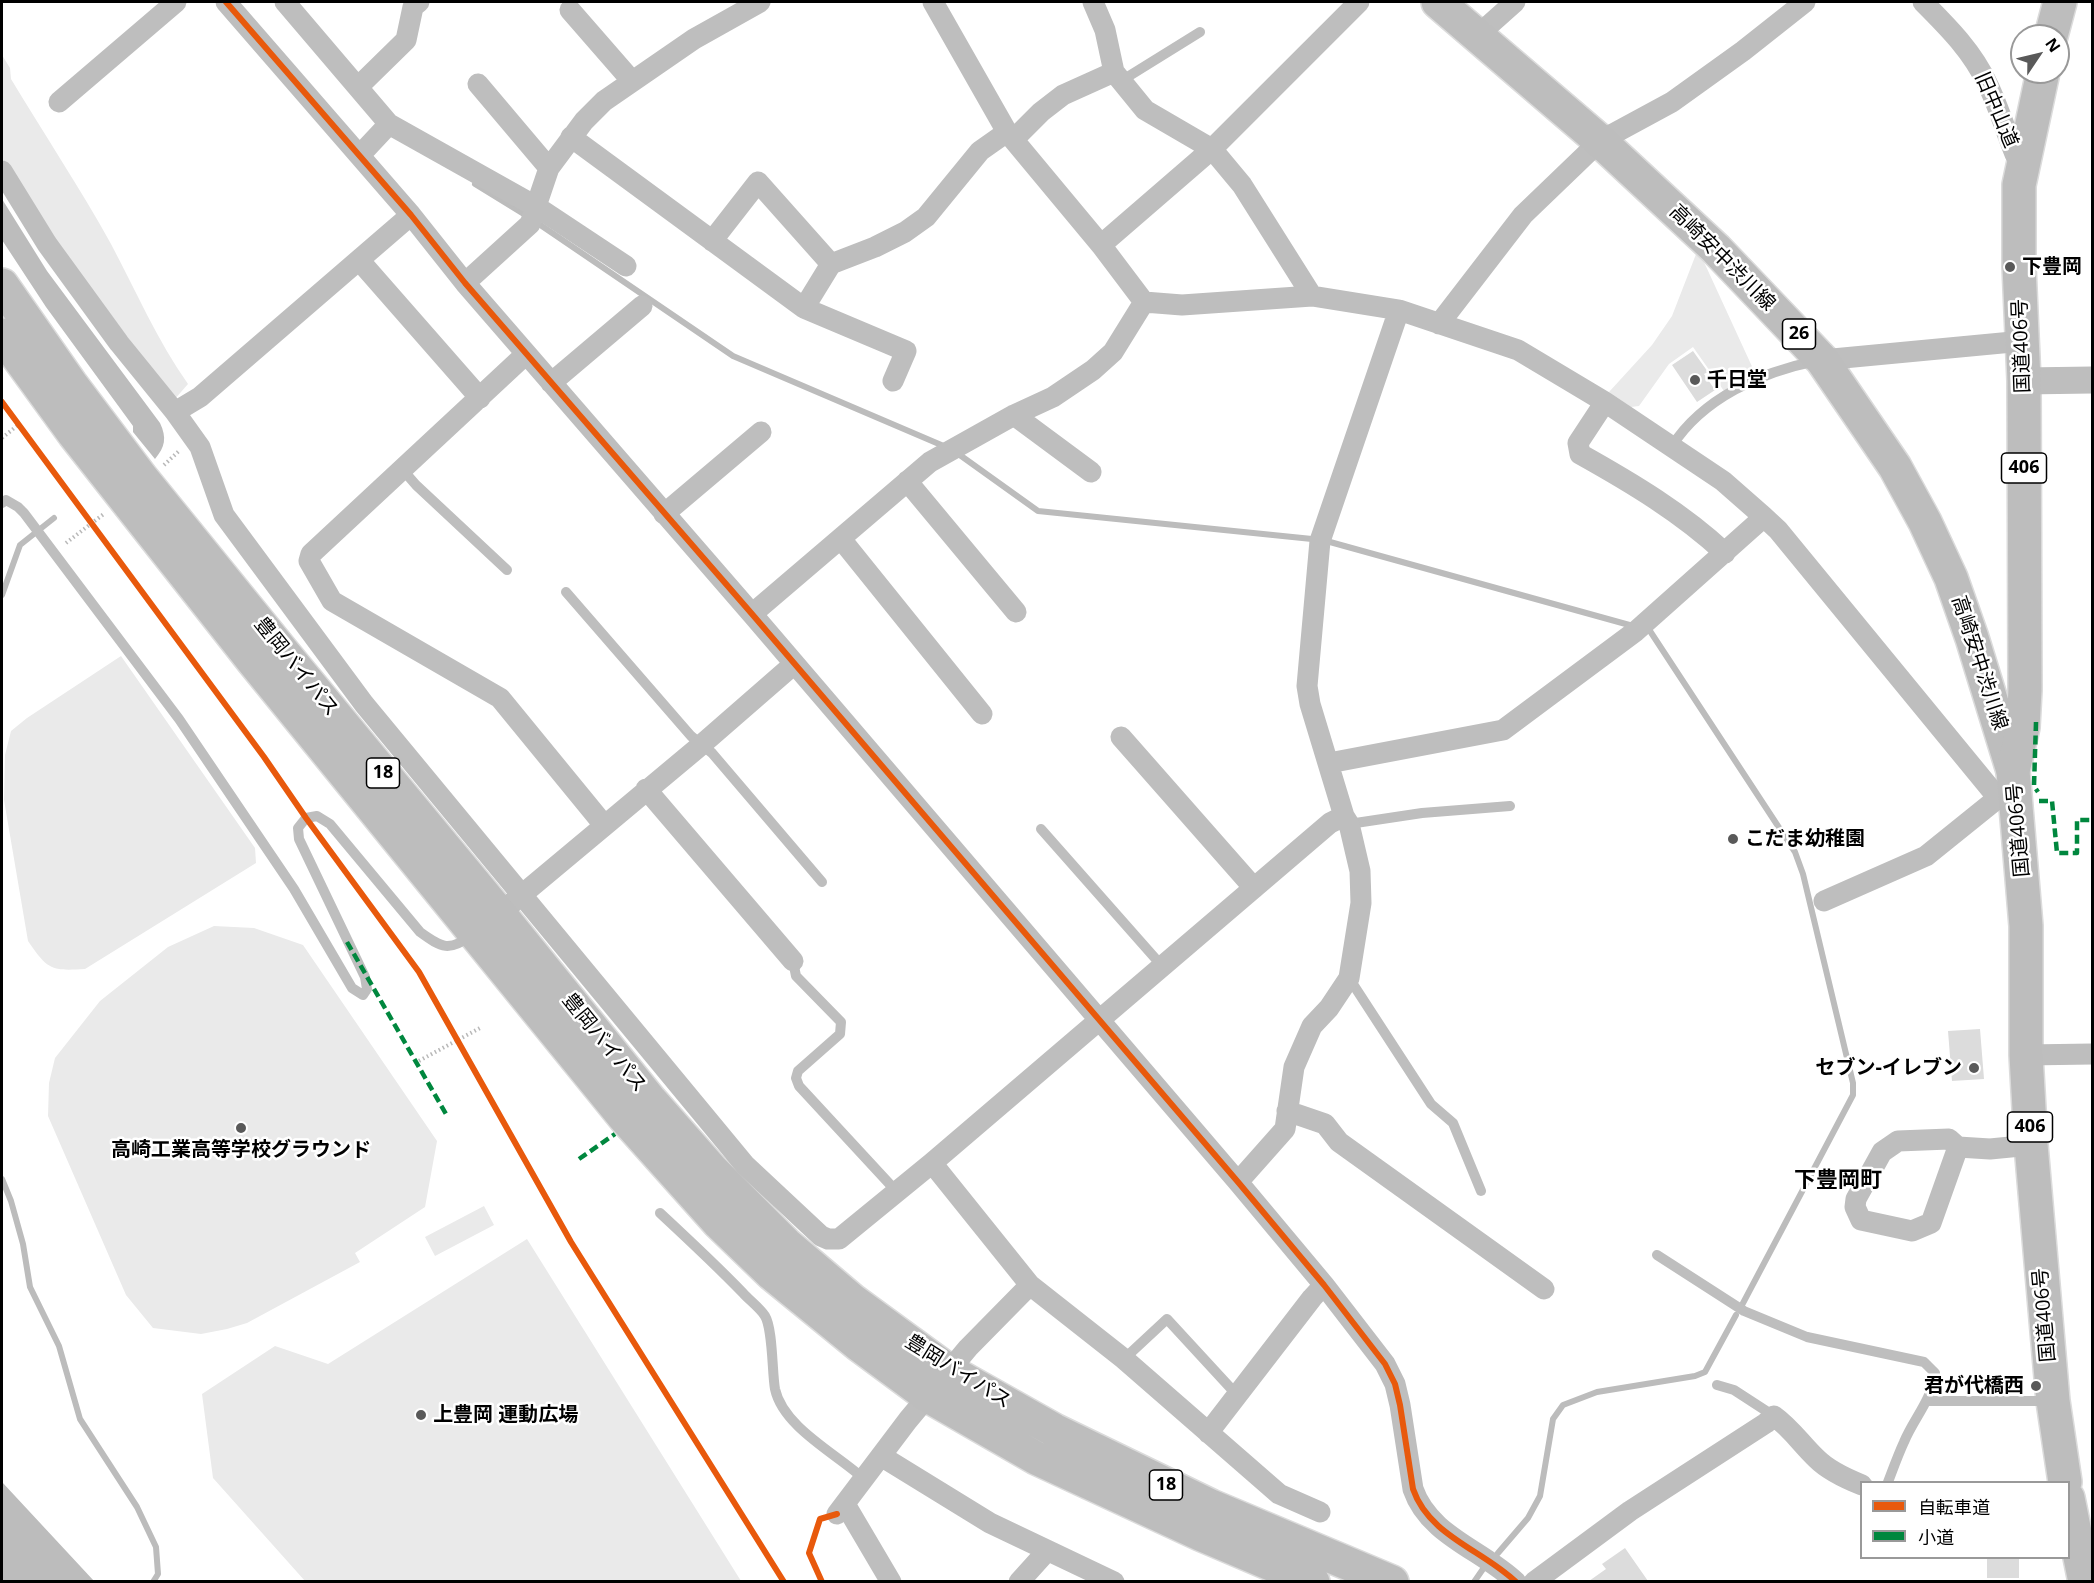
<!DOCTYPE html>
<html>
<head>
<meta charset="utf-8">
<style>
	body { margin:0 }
	#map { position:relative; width:2094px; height:1583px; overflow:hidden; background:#fff; font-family:"Open Sans","Noto Sans JP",sans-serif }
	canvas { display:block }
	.frame { position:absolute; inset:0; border:3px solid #000; pointer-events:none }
	.legend { position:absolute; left:1860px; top:1481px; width:210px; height:78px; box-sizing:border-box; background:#fff; border:2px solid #999; margin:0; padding:8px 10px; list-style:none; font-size:18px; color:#000 }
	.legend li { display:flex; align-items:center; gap:12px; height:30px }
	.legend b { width:30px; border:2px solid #999 }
	.north { position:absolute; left:2010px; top:24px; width:60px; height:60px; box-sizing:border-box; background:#fff; border:2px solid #999; border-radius:50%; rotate:55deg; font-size:16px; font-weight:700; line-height:24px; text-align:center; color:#000 }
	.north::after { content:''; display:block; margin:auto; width:21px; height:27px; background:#595959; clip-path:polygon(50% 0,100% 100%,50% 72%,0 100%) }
</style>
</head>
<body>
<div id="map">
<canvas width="2094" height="1583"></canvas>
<div class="frame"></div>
<ul class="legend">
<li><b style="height:8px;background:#e8590c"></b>自転車道</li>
<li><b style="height:8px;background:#00873e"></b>小道</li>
</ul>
<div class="north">N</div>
</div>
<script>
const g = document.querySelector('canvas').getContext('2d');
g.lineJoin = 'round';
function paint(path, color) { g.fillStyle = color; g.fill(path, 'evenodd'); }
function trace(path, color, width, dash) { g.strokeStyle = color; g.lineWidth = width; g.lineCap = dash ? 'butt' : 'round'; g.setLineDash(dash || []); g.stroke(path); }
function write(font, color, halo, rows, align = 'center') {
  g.font = font + ' "Open Sans","Noto Sans JP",sans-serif'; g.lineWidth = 5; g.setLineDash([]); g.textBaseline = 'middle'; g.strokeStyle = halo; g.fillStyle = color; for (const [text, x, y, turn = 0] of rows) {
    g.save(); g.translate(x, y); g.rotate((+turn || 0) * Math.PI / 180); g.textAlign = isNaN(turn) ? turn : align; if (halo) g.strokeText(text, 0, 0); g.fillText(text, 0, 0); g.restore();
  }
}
paint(new Path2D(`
	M2,55l8,13 1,11c33,55 69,109 100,165 25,47 46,96 77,140l-14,16 -133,-180 -39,-62z
	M1698,249l57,124 -31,18 -31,-44 -24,17 -30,42 -8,1 -22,-15 43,-47 20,-29z
	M121,656l134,192 1,15 -171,106c-34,2 -37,1 -57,-28l-24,-141 1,-45 6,-24 16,-13z
	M214,926l40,2 49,17 134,196 -12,66 -70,46 5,9 -113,61 -20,6 -26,5 -48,-6 -27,-33 -78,-179 1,-33 6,-25 45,-57 68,-54z
	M484,1206l10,19 -59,31 -10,-19z
	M527,1239l214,342h-436l-92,-103 -11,-84 73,-48 53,18z`), '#eaeaea');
paint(new Path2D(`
	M2,199l45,72 113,152c7,15 5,24 -5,36l-22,-27v-6l-87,-119 -44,-67z
	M2,1482l92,99h-92z`), '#bcbcbc');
trace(new Path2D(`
	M475,184l52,32
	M536,222l197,134 213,91
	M957,453l81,58 274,28
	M1330,542l303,84
	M2,595l18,-50 34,-27
	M1645,630l5,1 145,221 8,22 50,209v12l-111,210
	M2,1179l9,22 12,43 7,43 29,59 21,73 57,88 19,40 2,27 -5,8
	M1498,1553l30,-35 12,-22 13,-77 10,-14 34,-13 98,-16 10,-4 31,-57
	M1474,1582l9,-13`), '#bcbcbc', 6);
paint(new Path2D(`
	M1693,351l15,21 -4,2 11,16 -18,12 -25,-37z
	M1980,1029l4,50 -32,2 -4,-50z
	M1625,1548l23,33h-59l17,-12 -4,-5z
	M1987,1557h32v21h-32z`), '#dcdcdc');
const primary = new Path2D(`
	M1438,2l162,139 116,108 106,111 73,107 30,55 26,56 21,60 41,133`);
const trunk = new Path2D(`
	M2051,36l9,-34
	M2043,72l-24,113v81l5,115 1,309 -2,37 -10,44 13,155v129l5,90 22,256 12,81
	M2,285l69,99 70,93 141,174 217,262 152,188 61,69 74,74 66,56 97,71 105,59 157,76 181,76
	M2,335l72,99 179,227 371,456 94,105 54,52 87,71 69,51 108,62 164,76 113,48
	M2068,1498l17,84`);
trace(primary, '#dbdbdb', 36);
trace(trunk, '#dbdbdb', 36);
trace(new Path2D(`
	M2,438l16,-13
	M164,465l16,-15
	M66,543l39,-30
	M415,1063l65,-35`), '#b8b8b8', 4, [1.5, 3]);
trace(new Path2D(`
	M1121,81l79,-49
	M1672,446c31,-48 89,-74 144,-85
	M403,470l13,15 91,85
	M2,503l4,-3 12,7 6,6 155,206 115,170 58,99 11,7 4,-6 -2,-12 -66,-138 -1,-11 8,-10 11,-2 13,8 90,108c22,16 29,20 52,3
	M566,592l125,144 21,17 110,129
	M1349,824l73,-11 88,-7
	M1041,829l121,137
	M793,961l3,15 45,46 -1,12 -42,37 -2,7 3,8 98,106
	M1349,978l82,126 22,19 28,68
	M660,1213c28,26 56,52 83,80 6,7 17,15 22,23 8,13 7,57 10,73 8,38 62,65 89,90
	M1657,1255l87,56 63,26 117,25 11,11c-3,27 -21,45 -31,69 -6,13 -11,27 -16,40
	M1124,1359l43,-40 70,76
	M1717,1385l17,5 40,26
	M1928,1401h121`), '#bebebe', 10);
trace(new Path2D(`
	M226,2l185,213 54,68 287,331 486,568 86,103 61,79 10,20 5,21 13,84c16,47 70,61 103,93
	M285,2l104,122 -29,31
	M933,2l74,130 94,113 43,57
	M1093,2l12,28 9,42 31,38 67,39 30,36 70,111
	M1923,2c25,25 50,50 65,83 11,23 18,47 27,69l7,10
	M570,10l61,70
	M1478,35l37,-33
	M478,84l71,84
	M358,87l48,-47 7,-33 6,-5
	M59,102l117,-100
	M389,124l148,83 89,59
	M571,137l233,171 27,-44 44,-17 30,-15 21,-15 54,-66 27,-19
	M1014,139l27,-27 22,-17 51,-23
	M2,171l45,73 72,99 56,69 25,35 24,68 140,189 381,461 76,71 7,3h11l93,-76 398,-340 14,-7
	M712,241l46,-59 73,82
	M1101,245l111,-96 147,-147
	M359,260l121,138
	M465,283l65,-59 19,-56 35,-47 20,-20 90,-62 66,-37
	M804,308l102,43 -13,30
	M1439,324l84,-109 77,-74 72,-39 71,-51 62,-49
	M526,354l-215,200 -2,7 23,40 168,97 104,127
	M1822,360l201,-19
	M551,383l91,-77
	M1605,402l-27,41 2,11c52,29 102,59 145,99
	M175,412l25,-15 211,-182
	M1014,415l77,57
	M907,481l109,131
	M664,514l97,-82
	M841,539l141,175
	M752,614l178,-152 84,-47 39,-18 40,-27 20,-18 31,-50 38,3 130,-9 87,14 119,40 87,52 118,79 41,36 14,13 220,268h19
	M1121,737l133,151
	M1329,763l174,-33 133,-99 128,-114
	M646,789l147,172
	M1824,901l102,-45 72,-58
	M512,903l188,-157 93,-81
	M2026,1055l66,-1
	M1287,1111l38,13 14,18 205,147
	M1958,1147l-27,76 -19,8 -51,-11 -6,-13 1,-8 26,-47 16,-11 51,-2 9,8 32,2 41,-4
	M932,1163l98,122 94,74 155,135 41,18
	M1238,1182l47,-53 9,-62 18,-41 17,-18 20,-30 12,-75 -1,-32 -11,-47 -5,-8 -34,-112 -3,-18 13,-145 79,-231
	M1208,1433l104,-135 12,-13
	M881,1456l109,67 124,59
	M845,1504l46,78
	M837,1514l71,-94 60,-72 62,-63
	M1019,1582l28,-31
	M1534,1582l96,-71 136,-88 8,-7c17,12 28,29 43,43 11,11 30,20 45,26`), '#bebebe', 21);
trace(new Path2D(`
	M2024,381l68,-1`), '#bebebe', 27);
trace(primary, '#bdbdbd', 33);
trace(trunk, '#bdbdbd', 33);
trace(new Path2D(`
	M2036,722l-2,64 4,6
	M2039,801h13l5,52h20v-33h15
	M347,942l99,172
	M579,1159l36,-25`), '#00873e', 4.5, [9, 4.5]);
trace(new Path2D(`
	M226,2l185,213 54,68 287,331 486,568 86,103 61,79 10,20 5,21 13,84c16,47 70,61 103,93
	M2,402l262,355 42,61 113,154 152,270 213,340
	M822,1582l-13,-29 11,-34 17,-5`), '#e8590c', 6);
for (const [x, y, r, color] of [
	[2010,267,6,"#595959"],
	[1695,380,6,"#595959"],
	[1733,839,6,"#595959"],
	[1974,1068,6,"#595959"],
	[241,1128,6,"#595959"],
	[2036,1386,6,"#595959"],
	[421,1415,6,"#595959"]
]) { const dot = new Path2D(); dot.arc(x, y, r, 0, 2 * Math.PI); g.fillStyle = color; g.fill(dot); trace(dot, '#fff', 2); }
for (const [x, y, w] of [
	[1799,334,33],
	[2024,468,45],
	[383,773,33],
	[2030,1127,45],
	[1166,1485,33]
]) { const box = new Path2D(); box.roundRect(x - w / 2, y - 15, w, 30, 4.5); g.fillStyle = '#fff'; g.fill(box); trace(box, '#000', 1.5); }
write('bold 18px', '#000', null, [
	["26",1799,334],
	["406",2024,468],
	["18",383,773],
	["406",2030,1127],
	["18",1166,1485]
]);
write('20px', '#000', '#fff', [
	["旧中山道",1996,110,67],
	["高崎安中渋川線",1722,258,45],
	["国道406号",2022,346,-92],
	["高崎安中渋川線",1979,663,72],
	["豊岡バイパス",296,667,51],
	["国道406号",2019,830,-95],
	["豊岡バイパス",604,1043,51],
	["国道406号",2045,1315,-95],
	["豊岡バイパス",958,1372,32]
]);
write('bold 20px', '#000', '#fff', [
	["下豊岡",2022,267],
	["千日堂",1707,380],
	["こだま幼稚園",1745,839],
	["セブン-イレブン",1962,1068,"right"],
	["高崎工業高等学校グラウンド",241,1150,"center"],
	["君が代橋西",2024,1386,"right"],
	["上豊岡 運動広場",433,1415]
], 'left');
write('bold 22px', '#000', '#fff', [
	["下豊岡町",1838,1181]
]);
</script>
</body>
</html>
